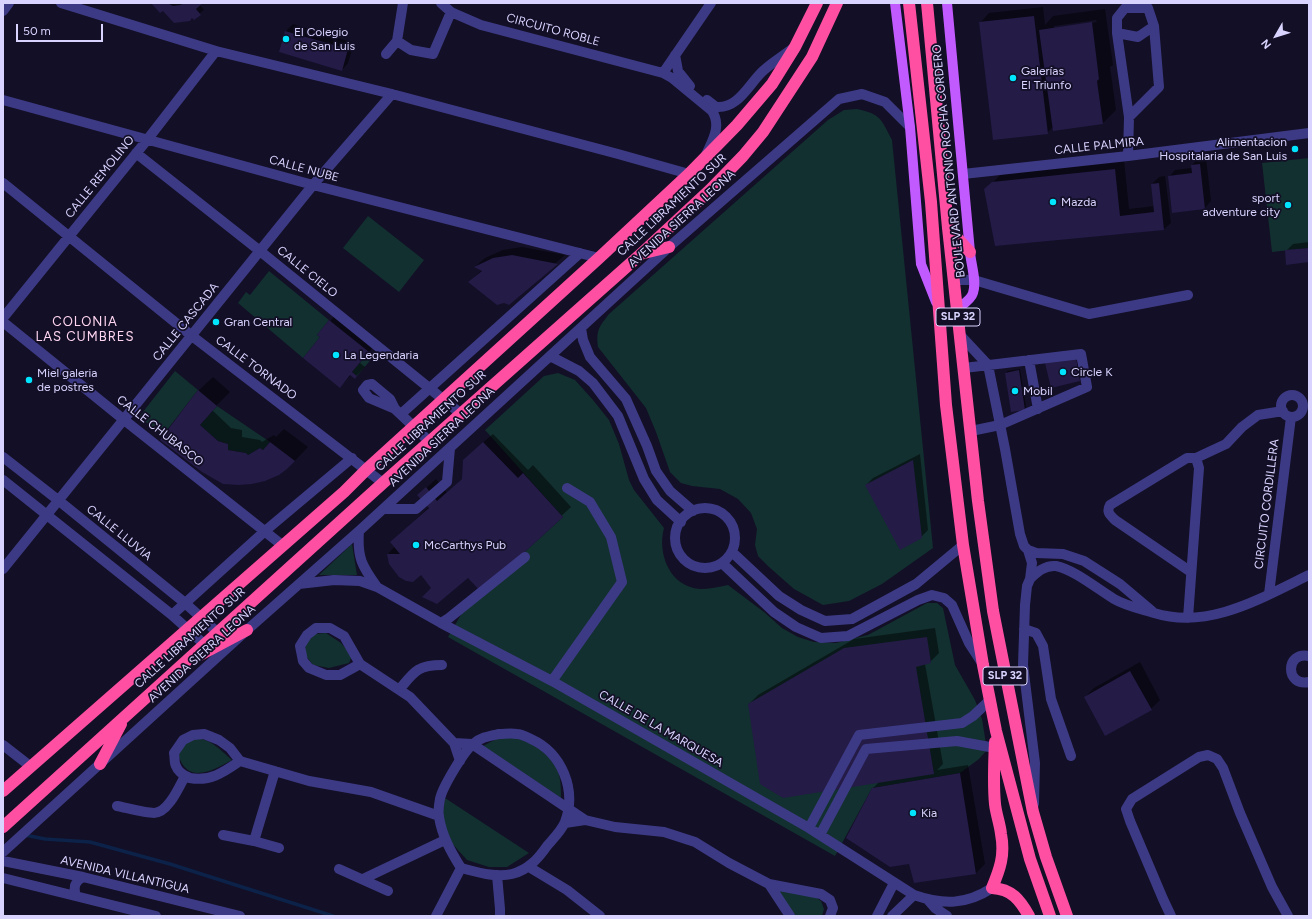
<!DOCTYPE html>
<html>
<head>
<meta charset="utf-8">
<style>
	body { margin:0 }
	#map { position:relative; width:1312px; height:919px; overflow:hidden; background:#130f26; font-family:Figtree,sans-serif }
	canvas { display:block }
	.frame { position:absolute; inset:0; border:4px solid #d9d4ff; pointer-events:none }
	.north { position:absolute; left:1256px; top:16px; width:40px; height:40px; -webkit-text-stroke:3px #130f26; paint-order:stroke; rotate:231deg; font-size:11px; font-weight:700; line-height:16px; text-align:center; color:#d9d4ff }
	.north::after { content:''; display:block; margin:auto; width:14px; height:18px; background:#d9d4ff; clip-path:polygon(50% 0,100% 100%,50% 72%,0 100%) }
	.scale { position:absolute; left:16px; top:24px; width:87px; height:18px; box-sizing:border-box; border:2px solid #d9d4ff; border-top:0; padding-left:5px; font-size:12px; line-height:14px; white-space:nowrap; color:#d9d4ff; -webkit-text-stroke:3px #130f26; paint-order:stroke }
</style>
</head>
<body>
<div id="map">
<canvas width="1312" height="919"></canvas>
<div class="frame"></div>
<div class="north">N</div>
<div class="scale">50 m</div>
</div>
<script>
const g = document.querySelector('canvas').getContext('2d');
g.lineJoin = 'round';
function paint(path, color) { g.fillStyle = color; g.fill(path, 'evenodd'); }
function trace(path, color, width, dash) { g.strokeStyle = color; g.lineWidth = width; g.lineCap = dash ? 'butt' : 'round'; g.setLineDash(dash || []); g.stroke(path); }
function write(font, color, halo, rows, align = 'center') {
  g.font = font + ' Figtree,sans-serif'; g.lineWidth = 3.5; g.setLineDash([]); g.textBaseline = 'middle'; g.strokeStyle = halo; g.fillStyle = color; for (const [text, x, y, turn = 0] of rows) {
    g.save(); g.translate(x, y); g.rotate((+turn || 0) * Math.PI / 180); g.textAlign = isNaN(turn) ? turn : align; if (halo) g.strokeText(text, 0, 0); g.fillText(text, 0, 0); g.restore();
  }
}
paint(new Path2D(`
	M857,109c24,5 24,10 35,31l41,408 -51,36 -33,17 -26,4 -29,-16 -25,-22 -11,-11 -3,-11 2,-16 -6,-16 -13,-14 -18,-10 -28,-3 -11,-3 -11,-11 -14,-40 -10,-24 -48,-61c-2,-17 1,-20 11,-33l219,-194 16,-10z
	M1309,158v90l-37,4 -10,-89z
	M368,216l56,44 -25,32 -56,-44z
	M269,271l60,49 -12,15 3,2 -17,21 -65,-55 8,-11 4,3z
	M369,352l5,4 -17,20 -5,-4z
	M175,371l23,19 -35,45 -24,-18z
	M558,373l17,7 18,20 16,20 10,24 10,36 5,10 30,38c-7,26 6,59 36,61 9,0 19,-2 28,-4l36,27 18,16 16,9 16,5 22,1 32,-8 59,-32h10l6,5 12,57 20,35 7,19 5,31 -8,9 -19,14 -88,15 -37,68 -387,-219 14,-24 19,-21 82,-75 -78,-87 59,-54z
	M217,406l53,36 -7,8 -3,-2 -12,7 -2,-2 -18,-3v-6l-10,-3 -18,-16z
	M352,544l5,31h-38z
	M326,633l15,10 11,13 -3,7 -20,5 -16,-3 -7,-9 -1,-12 10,-10z
	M195,738c18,2 24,11 37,22 -20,11 -45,25 -54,-6l8,-11z
	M498,738c5,0 13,-1 18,0 16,4 32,15 40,29 5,9 5,21 5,31l-78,-52z
	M445,798l84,55 -22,14h-18l-22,-7 -18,-20 -7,-25z
	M777,890l37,6 7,5 3,8 -2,7h-27z`), '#12302f');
paint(new Path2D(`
	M153,3h49l-2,2 4,5 -14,10 -27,-10z
	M1043,7l2,18 8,-9 52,-7 8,56 -3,2 6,43 -13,13 -49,3 -7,7 -67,-110 9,-10zM1096,20l1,2 -43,7v-3z
	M293,24l61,19 -6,20 -6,7 -62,-18 6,-21z
	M1199,158h7l5,43 -6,7 -36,-31 6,-7 17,-2v-3z
	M1124,160l5,49 26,-3 -3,-22 7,-7 6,-1 6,47 -7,6 -42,5 -136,-44 16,-17z
	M1309,242v19l-23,-10 7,-7z
	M522,247l43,8 -56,48 -40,-21 13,-12 -6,-4 9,-8 18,-8z
	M339,311l38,31 -17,21 5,4 -11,11 -3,-3 -11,12 -19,-50 -3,-2z
	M1078,356l3,22 -2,2 -28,6z
	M1020,369l6,38 -1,2 -13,2 -6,-38 1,-2z
	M213,377l17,15 -18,18 19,18 11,2v7l18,3 2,2 12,-7 2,2 8,-8 24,18 -21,22 -125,-29 37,-50z
	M493,434l35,36 5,-5 38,42 -90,83 -13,-14 -35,12 -12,-14 -33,-20 7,-8 -3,-4 37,-35 -10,-12 17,-16 11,14 16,-15 10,-27z
	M920,454l8,76 -7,7 -55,-52 7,-7z
	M935,628l4,25 -9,9 -5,2 18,100 -6,6 31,-5 17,99 -9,9 -66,-10 -37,-75 6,-6 -130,-78 9,-9 96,-56z
	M1140,662l20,38 -9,9 -66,-12 9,-9z`), '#0007');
trace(new Path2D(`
	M25,835l20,4 45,3 80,22 163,52`), '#0c2248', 3.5);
paint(new Path2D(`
	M151,3h16l6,3 7,-1 5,-2h18l-7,6 5,6 -7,5 -2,-2 -2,3 -16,2 -11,-12 -3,2z
	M1034,16l14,118 -55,6 -14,-118z
	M1092,22l7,57 -2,2 6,43 -50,7 -14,-101z
	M285,31l63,18 -6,22 -63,-19z
	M1200,164l5,45 -33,4 -4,-37 24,-3 -1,-8z
	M1115,169l5,47 34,-4 -3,-28 8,-1 5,47 -169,16 -11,-57 8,-7z
	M1309,248v14l-23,3 -1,-15z
	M512,255l46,9 -49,41 -5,-2 -7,2 -29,-23 14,-11 -8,-4 19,-9z
	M329,320l40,32 -17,20 5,4 -2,3 -5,-4 -10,13 -37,-30 17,-21 -3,-2z
	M1076,357l4,24 -29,7 -6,-25z
	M1019,370l6,40 -14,2 -6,-39z
	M198,390l19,16 -17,19 18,16 10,3v6l18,3 2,2 12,-7 3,2 7,-8 25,19 -8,8 -8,6 -14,6 -13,3 -13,1 -16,-1 -21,-12 -42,-32z
	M483,442l35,36 5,-5 40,44 -82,75 -13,-14 -31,26 -15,-7 9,-9 -10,-13 -8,7 -7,-1 -7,-4 -10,-13 -2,-10h13l-10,-12 39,-34 -12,-13 9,-8 11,14 25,-22 1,-19z
	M913,460l9,78 -22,12 -35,-65z
	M927,637l4,26 -15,4 18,107 -151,24 -23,-14 -12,-80 96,-56z
	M1130,671l22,39 -47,26 -21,-39z
	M960,773l16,101 -62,9 -5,-19 -19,3 -44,-29 26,-50z`), '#241b47');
trace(new Path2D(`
	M61,3l155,48 176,43 226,60 71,20
	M441,3l10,9 30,13 182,48 9,5 40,33c10,15 0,30 -6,44
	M3,11l6,-8
	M1117,33l21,4 16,-11
	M397,41l14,9 22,4 18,-42
	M386,54l11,-13 6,-38
	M675,55l3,16 12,15
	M663,73l48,-70
	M3,100l310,85 286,73
	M707,100l9,7c23,2 33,-24 48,-37 9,-8 19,-14 28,-21
	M136,153l124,98 200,162
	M1128,156l1,-39 -12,-84v-15l8,-10h23l6,18 5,61 -30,30
	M963,174l165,-18 181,-23
	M3,183l189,153 191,147
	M954,280h20l115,34 99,-19
	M3,318l144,-178 69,-89
	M3,322l120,97 159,126
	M581,328l2,12 7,17 36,42 21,47 9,25 14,20 23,20
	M960,335l28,30 17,84 15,85 4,12 4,4 4,13 -2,16 -3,7 -2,19 -2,60 12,98 -1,41
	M550,356l29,15 14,12 25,33 26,63 13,21 24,22
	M1029,360l9,49
	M964,368l117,-14 6,33 -87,38 -29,6
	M1281 406a11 11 0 1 1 22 0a11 11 0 1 1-22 0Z
	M395,409l-26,-11 -6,-8 4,-5 5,-1 18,15 5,10 34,32
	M401,414l179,-161
	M3,457l55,43 127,103 32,29
	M3,480l169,135 32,29
	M675 538a30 30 0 1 1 60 0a30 30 0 1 1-60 0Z
	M383,509h33l31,-27 3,-34
	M1028,550l8,3 27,1 21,7 36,23 32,27
	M732,552l47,44 22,14 24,11 27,-2 64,-35 47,-39
	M722,563l52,49 22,15 25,11 27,-2 70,-36 14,-5 12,3 8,7 17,38 13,20
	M3,569l310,-384 79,-91
	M1191,572l-76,-52c-5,-5 -9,-8 -5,-15l77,-47h9l30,-14 16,-17 16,-12 25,-4
	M1030,579c7,-7 15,-14 26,-13 17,3 43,24 58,33 12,7 27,10 40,14 55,17 107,-15 155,-38
	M299,584l35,-4 26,1 17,6c-15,-21 -20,-29 -18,-56
	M377,587l64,36 111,58 257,147 105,67c29,10 52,10 78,-7
	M1269,594l22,-177
	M172,615l93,-84 87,-73
	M1188,618l11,-150 -3,-10
	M441,623l8,-5 76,-61
	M1024,629l12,4 7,13 8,53 20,57
	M1309,656c-24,-5 -24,31 0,26
	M360,664l-20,11h-14l-17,-7 -6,-7 -3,-15 7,-11 9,-7h14l14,8 16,28 50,33 44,46 6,18
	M552,681l70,-99 -11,-45 -21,-35 -23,-14
	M399,690c15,-18 18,-25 43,-25
	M499,734c6,0 12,-1 18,0 5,0 10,3 14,5 31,14 46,51 34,83 -3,8 -12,17 -18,24 -9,13 -19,24 -35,28 -16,4 -35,-2 -51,-6 -10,-16 -19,-32 -22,-51 -1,-5 0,-13 1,-18 2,-11 24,-48 33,-55 8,-7 16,-8 26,-10z
	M454,743l18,1 113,76
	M3,745l27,21
	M240,761c-16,11 -30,21 -50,17 -5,-2 -12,-6 -14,-12 -2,-3 -1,-9 -2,-13l9,-13 10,-5 11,-1 15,6 11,8 10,13 69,20 62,11 68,24
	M117,806c10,2 28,7 37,7 14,0 25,-26 31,-37
	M565,823l20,-3 30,7 49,5 31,10 34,21 40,21 52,10 9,6 3,8 -3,8
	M809,828l50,-93 103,-12 11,-7 17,-16
	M223,835l31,6 25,7
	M820,835l46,-86 91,-8 38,7
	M254,841l21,-70
	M3,852l244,-222 112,-99 310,-284 170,-148 23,-5 23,8 25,25
	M3,861l80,16 157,39
	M529,867l38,23 33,26
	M339,869l49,22
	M497,875l3,34v7
	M3,878l153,38
	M363,879l82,-39
	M769,884l21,32
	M76,896c-3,-9 -1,-15 7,-19
	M928,900l7,8 12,8
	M436,916l25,-48
	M877,916l17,-33
	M892,916l22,-21
	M1171,916l-8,-17 -33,-78 -4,-12 6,-10 67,-42 9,-2 9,4 6,9 17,45 32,74 16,29`), '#3d3a85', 10);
trace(new Path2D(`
	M895,3l15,124 11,137 15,38
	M947,3l23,249c1,13 7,29 3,41 -2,7 -11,12 -16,16`), '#c25bff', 10);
trace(new Path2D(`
	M909,3l22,199 15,203 17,140 20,120 13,66 34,128 20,57
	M927,3l21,225 30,273 15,110 40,201 13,45 21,59
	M948,228l22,24
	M644,253l25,-6
	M198,656l49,-26
	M995,742c-1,21 -2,41 0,62 1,10 5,20 6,30 4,21 -1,35 -9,54 20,1 28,12 37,28
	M100,764l21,-40
	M3,791l341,-299 23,-23 232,-211 90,-84 48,-49 35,-41 23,-37 22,-44
	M3,827l380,-344 258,-229 69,-64 33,-34 20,-24 49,-75 25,-54`), '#ff4fa3', 12);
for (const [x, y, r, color] of [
	[286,39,4,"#00e5ff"],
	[1013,78,4,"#00e5ff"],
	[1295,149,4,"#00e5ff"],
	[1053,202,4,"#00e5ff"],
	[1288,205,4,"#00e5ff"],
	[216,322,4,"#00e5ff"],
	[336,355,4,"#00e5ff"],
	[1063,372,4,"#00e5ff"],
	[29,380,4,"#00e5ff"],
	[1015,391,4,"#00e5ff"],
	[416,545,4,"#00e5ff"],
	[913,813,4,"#00e5ff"]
]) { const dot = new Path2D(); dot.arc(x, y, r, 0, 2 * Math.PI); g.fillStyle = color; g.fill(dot); trace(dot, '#130f26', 1.5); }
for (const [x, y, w] of [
	[958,317,44],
	[1005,676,44]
]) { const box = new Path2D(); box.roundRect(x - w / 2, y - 9, w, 18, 3); g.fillStyle = '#130f26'; g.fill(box); trace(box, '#d9d4ff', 1); }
write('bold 11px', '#d9d4ff', null, [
	["SLP 32",958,317],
	["SLP 32",1005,676]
]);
write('12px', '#d9d4ff', '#130f26', [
	["CIRCUITO ROBLE",553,30,15],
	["CALLE PALMIRA",1099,146,-6],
	["BOULEVARD ANTONIO ROCHA CORDERO",949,161,-96],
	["CALLE NUBE",304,169,15],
	["CALLE REMOLINO",100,177,-51],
	["CALLE LIBRAMIENTO SUR",672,205,-43],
	["AVENIDA SIERRA LEONA",682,219,-42],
	["CALLE CIELO",307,272,39],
	["CALLE CASCADA",186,322,-51],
	["CALLE TORNADO",256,368,37],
	["CALLE LIBRAMIENTO SUR",431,421,-42],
	["CALLE CHUBASCO",160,431,38],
	["AVENIDA SIERRA LEONA",442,437,-43],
	["CIRCUITO CORDILLERA",1267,504,-83],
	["CALLE LLUVIA",119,533,39],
	["CALLE LIBRAMIENTO SUR",190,638,-42],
	["AVENIDA SIERRA LEONA",202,654,-42],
	["CALLE DE LA MARQUESA",661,729,30],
	["AVENIDA VILLANTIGUA",125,875,13]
]);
write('12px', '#d9d4ff', '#130f26', [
	["El Colegio",294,32],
	["de San Luis",294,46],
	["Galerías",1021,71],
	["El Triunfo",1021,85],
	["Alimentacion",1287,142,"right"],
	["Hospitalaria de San Luis",1287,156,"right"],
	["sport",1280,198,"right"],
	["adventure city",1280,212,"right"],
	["Mazda",1061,202],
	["Gran Central",224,322],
	["La Legendaria",344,355],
	["Circle K",1071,372],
	["Miel galeria",37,373],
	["de postres",37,387],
	["Mobil",1023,391],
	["McCarthys Pub",424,545],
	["Kia",921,813]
], 'left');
g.letterSpacing = '1px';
write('13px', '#ffd6f0', '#130f26', [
	["COLONIA",85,322],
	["LAS CUMBRES",85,337]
]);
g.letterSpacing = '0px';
</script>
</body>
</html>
